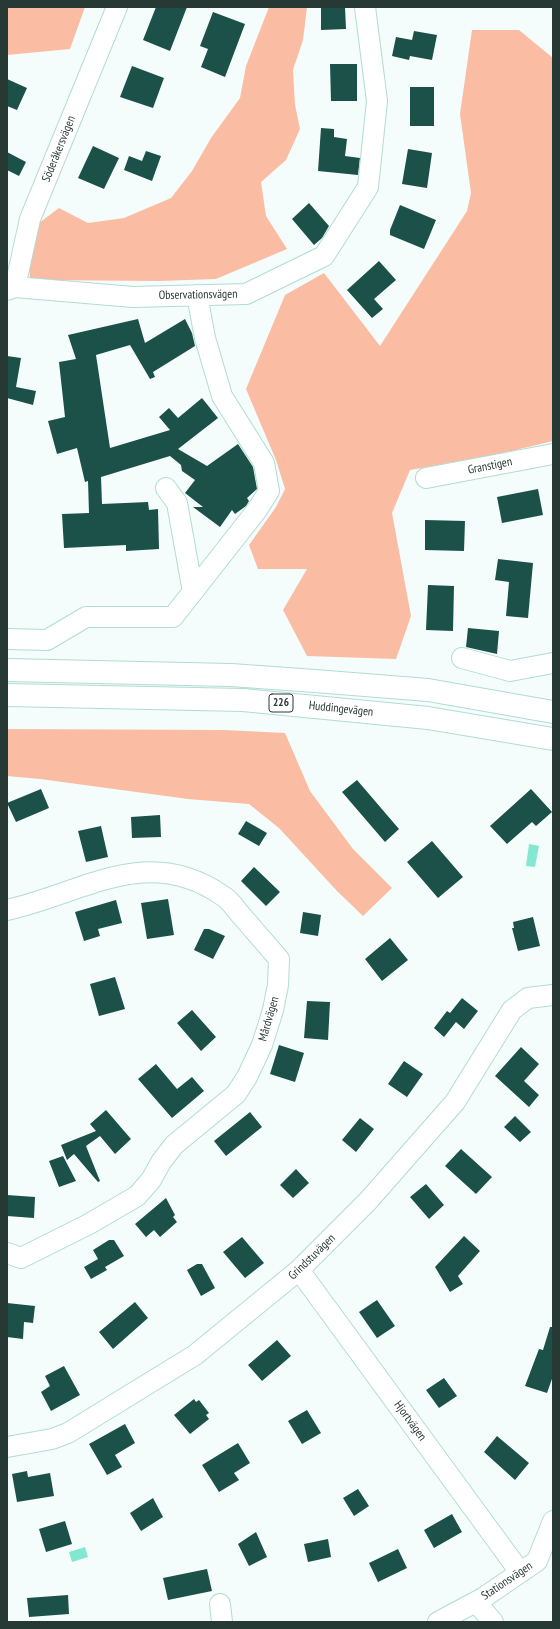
<!DOCTYPE html>
<html>
<head>
<meta charset="utf-8">
<style>
	body { margin:0 }
	#map { position:relative; width:560px; height:1629px; overflow:hidden; background:#f4fdfb; font-family:"PT Sans Narrow",sans-serif }
	canvas { display:block }
	.frame { position:absolute; inset:0; border:8px solid #273935; pointer-events:none }
</style>
</head>
<body>
<div id="map">
<canvas width="560" height="1629"></canvas>
<div class="frame"></div>
</div>
<script>
const g = document.querySelector('canvas').getContext('2d');
g.lineJoin = 'round';
function paint(path, color) { g.fillStyle = color; g.fill(path, 'evenodd'); }
function trace(path, color, width, dash) { g.strokeStyle = color; g.lineWidth = width; g.lineCap = dash ? 'butt' : 'round'; g.setLineDash(dash || []); g.stroke(path); }
function write(font, color, halo, rows, align = 'center') {
  g.font = font + ' "PT Sans Narrow",sans-serif'; g.lineWidth = 4; g.setLineDash([]); g.textBaseline = 'middle'; g.strokeStyle = halo; g.fillStyle = color; for (const [text, x, y, turn = 0] of rows) {
    g.save(); g.translate(x, y); g.rotate((+turn || 0) * Math.PI / 180); g.textAlign = isNaN(turn) ? turn : align; if (halo) g.strokeText(text, 0, 0); g.fillText(text, 0, 0); g.restore();
  }
}
paint(new Path2D(`
	M7,7h78l-15,42 -63,6z
	M269,7h38l-4,33 -10,30 2,35 5,24 -14,31 -25,22 5,34 21,33 -71,30 -57,2 -129,-1 -1,-18 10,-39 20,-15 29,15 36,-5 47,-20 21,-27 19,-33 29,-40 6,-32z
	M472,30h47l34,28v383l-54,13 -89,16 -18,43 19,103 -15,43 -89,-3 -24,-46 24,-41h-49l-9,-24 27,-38 9,-18 -9,-29 -30,-71 39,-94 39,-22 56,73 87,-135 4,-18 -11,-79z
	M7,729l218,1 60,3 25,58 43,58 39,39 -29,28 -26,-25 -58,-63 -30,-24 -61,-5 -148,-20 -33,-3z`), '#fabda3');
paint(new Path2D(`
	M529,844l10,2 -4,21 -9,-1z
	M85,1547l3,10 -16,5 -3,-10z`), '#84e7d2');
paint(new Path2D(`
	M156,7h31l-17,44 -27,-11z
	M321,7h24l1,22 -25,1z
	M213,12l32,12 -20,53 -24,-10 7,-18 -8,-3z
	M414,31l23,4 -5,25 -22,-4 -1,4 -17,-4 4,-19 16,3z
	M330,64h27v37h-26z
	M132,66l32,12 -11,30 -33,-11z
	M7,79l20,9 -10,22 -10,-4z
	M410,87h24v39h-24z
	M321,128l13,1v8l13,2 -2,17 15,2 -2,17 -40,-4z
	M93,146l26,12 -15,31 -26,-11z
	M408,149l24,4 -5,35 -25,-4z
	M146,151l15,5 -9,25 -28,-11 5,-14 13,5z
	M7,152l19,10 -7,14 -12,-6z
	M309,203l20,23 -7,12 -8,7 -22,-26z
	M400,205l36,15 -12,29 -34,-14v-5z
	M379,261l17,19 -22,19 9,10 -11,9 -25,-28z
	M138,319l7,24 40,-24 7,14 3,13 -42,26 2,5 -5,2 -20,-34 -34,10 14,93 60,-18 -11,-13 10,-9 9,10 24,-20 16,20 -40,31 29,17 31,-22 15,23 4,22 -10,9 2,3 -3,5 -11,8 -3,-4 -12,17 -27,-20h10l-18,-14 10,-13 -13,-9 -1,-6 -11,-9 -69,21 1,27 46,-2 1,8 9,-1 1,40 -33,2v-6l-62,3 -2,-34 27,-1 -1,-32 -3,1 -8,-34 -20,6 -9,-33 17,-4 -6,-55 17,-3 -8,-24z
	M7,356l14,2 -5,29 20,4 -3,14 -26,-7z
	M538,489l5,26 -41,8 -5,-26z
	M425,520l40,1 -1,30 -39,-1z
	M498,559l35,4 -5,55 -22,-2 3,-34 -14,-2z
	M428,585l26,1 -1,45 -27,-1z
	M468,628l31,3 -2,23 -31,-7z
	M357,780l42,49 -14,13 -43,-50z
	M41,789l8,19 -33,14 -9,-19z
	M531,789l21,23 -16,14 -4,-4 -25,22 -17,-18z
	M160,815l1,22 -29,1 -1,-21z
	M246,821l21,12 -8,13 -21,-12z
	M101,826l7,31 -22,5 -8,-31z
	M432,841l31,36 -25,21 -31,-36z
	M254,867l26,25 -14,14 -25,-25z
	M168,899l6,36 -27,4 -6,-36z
	M116,900l6,23 -24,6 2,7 -16,5 -9,-29z
	M303,912l18,3 -3,21 -18,-3z
	M533,917l7,29 -22,5 -6,-23h2l-1,-6z
	M204,929h5l16,7 -12,23 -19,-9z
	M390,938l18,22 -26,21 -17,-22z
	M115,977l10,32 -26,7 -9,-32z
	M462,998l16,13 -14,18 -8,-7 -12,15 -10,-9 13,-17 3,2z
	M307,1001l23,1 -2,38 -24,-2z
	M192,1010l24,27 -15,14 -24,-28z
	M279,1045l25,8 -9,29 -25,-8z
	M521,1047l18,17 -15,17 15,14 -10,12 -34,-31z
	M404,1061l19,13 -16,23 -19,-13z
	M156,1064l21,25 15,-12 12,14 -32,27 -34,-39z
	M106,1110l25,29 -16,15 -15,-18 -14,10 14,35 -2,1 -24,-28 -7,6 -6,-15 35,-14 -6,-7z
	M250,1112l12,15 -36,29 -12,-15z
	M515,1116l16,16 -11,10 -16,-15z
	M360,1118l14,11 -18,23 -14,-12z
	M461,1149l31,28 -16,17 -31,-28z
	M63,1156l13,25 -17,6 -10,-26z
	M296,1169l13,14 -16,15 -13,-13z
	M426,1184l18,21 -15,14 -19,-22z
	M7,1195l28,2 -1,21 -27,-2z
	M166,1198l9,17 -2,2 4,5 -17,15 -6,-7 -8,7 -11,-13z
	M464,1236l16,15 -22,25 5,8 -13,8 -15,-25z
	M242,1237l22,26 -19,15 -22,-26z
	M109,1240h5l10,16 -19,11 2,3 -16,9 -7,-12 14,-8 -5,-9z
	M197,1264h5l13,24 -14,8 -14,-26z
	M377,1300l18,26 -18,12 -18,-26z
	M135,1302l13,16 -35,31 -14,-17z
	M7,1303l28,3 -2,17 -9,-1 -1,17 -16,-2z
	M550,1327h3v49l-6,17 -22,-7 14,-37 4,1z
	M277,1340l14,16 -29,25 -14,-16z
	M64,1366l16,29 -29,16 -10,-19 9,-6 -5,-10z
	M444,1378l13,18 -18,12 -13,-18z
	M194,1399l2,3 3,-2 10,13 -3,2 3,4 -19,15 -16,-19z
	M307,1410l14,23 -19,11 -14,-23z
	M125,1424l10,19 -20,12 7,12 -15,8 -18,-31z
	M497,1436l32,27 -14,17 -31,-28z
	M238,1443l12,20 -16,10 5,7 -20,12 -17,-27z
	M27,1471l1,6 22,-4 4,23 -37,6 -5,-28z
	M358,1489l11,17 -15,10 -11,-18z
	M153,1498l10,19 -22,14 -11,-18z
	M452,1514l10,18 -28,16 -10,-18z
	M65,1521l7,23 -26,8 -7,-23z
	M256,1532l11,25 -18,9 -11,-22z
	M328,1539l3,18 -23,5 -4,-18z
	M398,1549l9,19 -29,14 -9,-19z
	M207,1569l5,22 -44,9 -5,-22z
	M68,1595l1,19 -40,3 -2,-19z`), '#1b5148');
const minor = new Path2D(`
	M15,287l118,10 113,-3 78,-38 44,-69 9,-86 -12,-94
	M7,290l8,-3 15,-68 87,-212
	M426,478l127,-24
	M166,488l11,15 16,89
	M7,639l40,1 39,-23h87l84,-107 12,-19 -5,-28 -42,-67 -17,-58 -8,-43
	M462,658l48,13 43,-8
	M7,910c77,-17 140,-67 216,-14 7,4 12,12 17,18 13,15 26,30 39,45l-1,26 -5,25 -11,35 -15,32 -11,17 -62,51 -13,17 -10,18 -14,16 -48,28 -68,34 -14,-5
	M299,1270l221,302
	M7,1447l45,-8 16,-6 127,-78 104,-85 69,-69 87,-99 57,-92 16,-12 25,-3
	M476,1602l17,20
	M220,1604l2,18
	M438,1622l45,-24 54,-37 16,-40`);
const major = new Path2D(`
	M7,670l224,5 84,6 113,9 125,22
	M7,695l236,5 185,18 125,21`);
trace(minor, '#b1dcd2', 22);
trace(major, '#b1dcd2', 24);
trace(minor, '#fff', 20);
trace(major, '#fff', 22);
for (const [x, y, w] of [
	[281,703,24]
]) { const box = new Path2D(); box.roundRect(x - w / 2, y - 9, w, 18, 3); g.fillStyle = '#fff'; g.fill(box); trace(box, '#273935', 1); }
write('bold 11px', '#273935', null, [
	["226",281,703]
]);
write('12px', '#273935', '#fff', [
	["Söderåkersvägen",59,149,-68],
	["Observationsvägen",198,295,-1],
	["Granstigen",490,466,-11],
	["Huddingevägen",341,709,6],
	["Mårdvägen",269,1019,-74],
	["Grindstuvägen",312,1257,-44],
	["Hjortvägen",410,1421,54],
	["Stationsvägen",507,1581,-34]
]);
</script>
</body>
</html>
